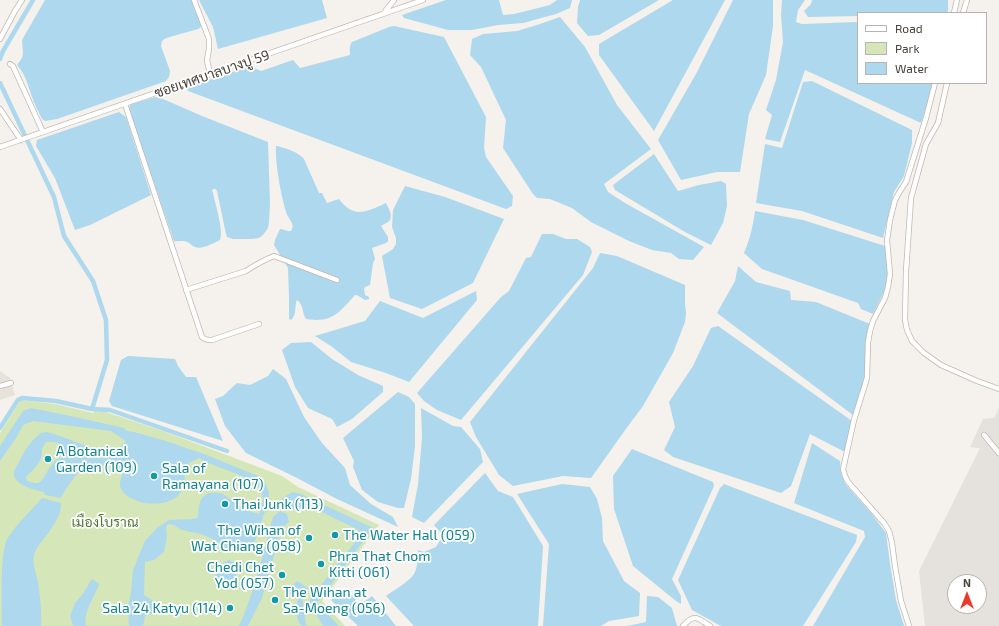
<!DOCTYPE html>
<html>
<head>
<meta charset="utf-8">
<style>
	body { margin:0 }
	#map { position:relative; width:999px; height:626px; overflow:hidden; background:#f5f1ec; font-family:"Exo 2",sans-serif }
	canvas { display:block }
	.legend { position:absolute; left:857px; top:12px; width:130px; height:72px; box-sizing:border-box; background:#fff; border:1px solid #b6b3b0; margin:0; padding:5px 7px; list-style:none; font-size:12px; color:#49423a }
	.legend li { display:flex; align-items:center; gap:8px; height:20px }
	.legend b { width:20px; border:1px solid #b6b3b0 }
	.north { position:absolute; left:947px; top:574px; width:40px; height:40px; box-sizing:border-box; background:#fff; border:1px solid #b6b3b0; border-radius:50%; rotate:0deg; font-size:11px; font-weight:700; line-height:16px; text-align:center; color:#49423a }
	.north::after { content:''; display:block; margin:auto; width:14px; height:18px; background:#ec392c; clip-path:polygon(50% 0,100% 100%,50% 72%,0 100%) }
</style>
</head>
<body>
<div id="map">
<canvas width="999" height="626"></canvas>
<ul class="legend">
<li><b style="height:5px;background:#fff"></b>Road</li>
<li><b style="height:11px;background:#d5e6b8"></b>Park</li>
<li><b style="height:11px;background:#add8ed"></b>Water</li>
</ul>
<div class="north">N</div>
</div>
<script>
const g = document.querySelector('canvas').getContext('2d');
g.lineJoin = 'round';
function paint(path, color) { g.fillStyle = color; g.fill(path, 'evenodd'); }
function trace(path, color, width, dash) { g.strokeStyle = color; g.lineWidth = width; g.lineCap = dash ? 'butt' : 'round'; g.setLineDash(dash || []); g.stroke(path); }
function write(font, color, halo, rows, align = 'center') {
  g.font = font + ' "Exo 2",Sarabun,sans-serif'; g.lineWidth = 3.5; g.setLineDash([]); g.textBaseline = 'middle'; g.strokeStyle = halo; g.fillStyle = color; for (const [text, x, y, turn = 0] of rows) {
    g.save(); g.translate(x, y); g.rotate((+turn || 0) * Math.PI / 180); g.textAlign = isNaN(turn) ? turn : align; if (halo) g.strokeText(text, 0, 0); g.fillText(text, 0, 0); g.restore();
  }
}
paint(new Path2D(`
	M0,371l10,7 5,17 -15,5z`), '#e8e3da');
paint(new Path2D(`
	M999,408v218h-74l-6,-55 61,-123 -10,-1 13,-28 11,-1zM955,582h24v24h-24z`), '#e5e1dd');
paint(new Path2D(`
	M21,400l34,4 38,9 4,-4 66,22 119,45 16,11 81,38 -57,76 23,25h-345v-193z`), '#d5e6b8');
paint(new Path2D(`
	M45,0h148l9,24 -2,4 -2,1 -32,9 -4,3 -1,5 9,25 -1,6 -3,4 -109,38 -12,2 -3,-2c-4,-8 -8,-16 -11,-25 -4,-11 -5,-19 -14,-29l5,-7 1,-4 -1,-14z
	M199,0h123l5,18 -109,31 -5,-22z
	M446,0h53l4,15 11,-1 36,-9 7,-5h15l-2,8 -14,6 -33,9 -25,2 -26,5h-24l-44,-12 -2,-3z
	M580,0h79l-60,35 -11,1 -11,-13 1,-16z
	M673,0h52l-71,131 -55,-76v-11z
	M733,0h40v26l-7,49 -17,39 -9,58h-23l-36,8 -23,-40 38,-66z
	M782,0h23l-7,10 -2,12 6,2 55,-2 1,61h76l-13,40 -116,-53 -25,72 -15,-3 7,-24 -6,-5 10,-30 7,-38 -2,-27z
	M812,0h136v13h-90v3l-50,1 -4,-6 7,-7z
	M560,17l25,30 32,58 34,44 -47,35 4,8 17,11 79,44 -11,13 -14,-1 -8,-6 -19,-3 -23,-9 -38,-19 -19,-14 -22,-9 -13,-1 -4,-4 -30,-46 3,-28 -25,-53 -11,-12 2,-16 11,-5 34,-3 20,-6z
	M394,26l50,11 42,80 -2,31 2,9 27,39 -1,10 -6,3 -318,-118 -2,-3 55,-19 11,-2 9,4 32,-11 7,8 50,-13c0,-5 -1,-9 2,-13l37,-15z
	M812,81l100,49v13l-8,33 -10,16 -11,46 -81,-27 -46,-8 9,-59 17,4 21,-66z
	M155,97l8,2 39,17 66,26 2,61 -1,19 -1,6 -5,7 -4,3 -7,1h-19l-6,-2 -1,-3 -9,-43 -1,-2h-2l-2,1 1,3c2,10 11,38 7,47 -6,3 -18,10 -25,7 -3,-1 -5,-4 -8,-5 -4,-2 -9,0 -13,-1l-45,-131 1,-5 2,-1z
	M119,112l7,5 25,78 -61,30 -15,5 -20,-52 -19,-32 1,-6z
	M276,146h2c9,3 20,6 26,13l15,34h3l5,10 12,-4c15,20 27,13 47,4 2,4 7,12 4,17 -1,2 -6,4 -9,6l7,11v4l-2,2 -14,5 3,11 -2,4 -3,22 -5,2 -1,2 1,6 4,2v2l-4,1 -8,-5h-2c-16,18 -23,28 -49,24 -4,-6 -2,-14 -9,-19l-1,2 -1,10 -1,4 -3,4 -2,-1v-22l-1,-29 -14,-23 1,-5 5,-11h1l7,2h3c5,-7 -3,-12 -5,-19 -5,-18 -11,-48 -10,-66z
	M654,154l24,37 21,-6 22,-4 5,3 1,22 -4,17 -12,22 -26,-13 -70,-42 -2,-5z
	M405,186l40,11 59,22 -31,64 -51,26 -32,-11 -8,-42 11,-7 3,-5v-6l-4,-11 1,-17z
	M755,211l48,9 82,26 3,28 -3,16 -12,24 -12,-5 -3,-6 -96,-34 -18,-16c6,-14 9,-27 11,-42z
	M542,234h11l13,5h11l13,8 2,5 -9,23 -122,145 -24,-10 -13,-9 -7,-8 84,-96 8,-6 17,-33 5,-1z
	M600,253l17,3 68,29v19l1,9 -1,9 -12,31 -30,53 -15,20 -37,52 -28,-2 -50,10 -14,-11 -23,-38 -6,-15 123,-154z
	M738,266l18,16 34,9 1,9 25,2 54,22 -3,16 -1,34 -13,41 -136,-102 18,-32z
	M476,291l1,9 -68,82 -23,-9 -35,-11 -20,-16 -16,-10 50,-15 15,-20 43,17z
	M718,326l134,95 -7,31 -35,-18 -19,52 -10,7 -108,-36 -9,-7 11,-23 -6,-25 24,-36 18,-38z
	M311,342l21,17 26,16 25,11v6l-31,27 -15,8 -5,-8 -24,-11 -13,-21 -13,-37 9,-7z
	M128,356l47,3 3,7 8,11h10l27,64 -111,-35 -3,-5 12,-41z
	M273,369l13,10 18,38 18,26 23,25 5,17 21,19 22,13 5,10 -61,-28 -40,-21 -51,-25 -21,-27 -10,-27 8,-3 14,-13 13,2 18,-9z
	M398,392l11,5 6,7v42l-4,33 -7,29h-6l-20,-6 -16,-12 -9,-23 1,-6 -11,-23z
	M31,408l49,10 44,10 3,3 7,1 32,9 20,7 18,6 54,22 7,6 4,11v6l-1,7 -4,8 -9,27 -7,8h-6l-18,-1 -9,-6 -2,-3 -12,-5 -19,-4 -8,-5 -6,-1 -2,4 1,8 -3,16 -10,8 -9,2 -1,33 9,6 3,5 -2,7 -9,3 -2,10h-14l-1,-20 3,-13 2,-23 12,-29 12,-13 12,-8 23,-1 5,-1c2,-5 1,-11 3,-16 4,-10 14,-11 23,-8l22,16 14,4c3,-7 6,-15 2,-23 -6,-13 -33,-20 -45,-25 -6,-2 -12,-5 -17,-8 -3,2 -8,3 -11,6 -6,7 -2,12 -4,20 -4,19 -24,21 -40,19 -9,-2 -25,-9 -24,-20 0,-4 3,-7 2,-12 -33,-16 -46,0 -61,27l-16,-3 -1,-3 -15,-4 -8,-4 -5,-4 -2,-4v-5l12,-22 7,-9 8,-7 6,-1 10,3 43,16 16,1 10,-11 -15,-10 -78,-10 -10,4 -7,13 -16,23v-15l23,-35zM46,442c11,-1 15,1 19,11l-2,4c-2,1 -4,1 -6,2 -3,3 -8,9 -10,13 -6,10 -7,14 -20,9l-1,-4c4,-5 13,-12 15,-19 3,-8 -2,-6 5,-16z
	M421,408l32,18 8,1 19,22 3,13 -59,61 -12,-6 6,-33 4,-46z
	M812,443l28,18 1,13 5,11 25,28 15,20 4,31 6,36 8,26h-91l52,-89 -1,-6 -70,-28z
	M632,449l81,33 1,4 -42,93 9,17v8l-5,-3 -43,-35 -19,-57 -1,-33z
	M485,473l13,18 15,6 30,49 -5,80h-124l-28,-30c7,-5 26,-16 29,-24 3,-7 3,-15 3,-22l6,2 12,-5 7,-12 -9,-10z
	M562,484l28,3 7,12 5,19 1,23 21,40 16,12 -1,23 -30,5 -8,5h-58l6,-82 -32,-50z
	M724,484l133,51 -1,7 -53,84h-82l-29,-16 -14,-30 42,-92z
	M293,492l8,2 72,34 -56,75 22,23h-16l-13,-22v-5l46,-58 3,-11 -48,-23 -18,3 -16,-6 10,-9z
	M42,498l19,5c1,13 -11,28 -19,38 -3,4 -7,9 -8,14 -2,8 2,19 4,27 2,14 4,30 3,44h-39c0,-24 -2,-65 4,-85 9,-16 24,-29 36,-43z
	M280,511l7,3 2,8 -7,6 -20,70 -14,28h-9c16,-35 24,-73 34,-109z
	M229,560l6,3 1,11 -2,10 -5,4h-4l-9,-2c-2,-13 0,-21 13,-26z
	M92,579l7,5 -1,3c-5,12 -15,26 -12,39h-13l-3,-10 5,-13 7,-8z
	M297,581l11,7 -6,10 4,28h-5c-6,-11 -5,-16 -3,-28l-11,-4 2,-5z
	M344,589l17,15 11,-8 24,30h-38l-27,-26z
	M647,596l11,1 14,11 5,18h-50l19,-4z`), '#add8ed');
trace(new Path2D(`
	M0,59l3,-8 30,-51
	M0,83l54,114 10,39 29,45 13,39 1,40 -15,49
	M0,428l18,-28 4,-2 34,3 36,8 18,1 117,41`), '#add8ed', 4.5);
const street = new Path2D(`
	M194,0l15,39v10l-2,11 3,14
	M954,13l3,-13
	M963,13l4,-13
	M383,14l11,-14
	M0,39l15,-28 7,-11
	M10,64l3,2 30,66
	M947,83l-9,40 -12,21 -15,54 -5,73 -1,49 2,10 5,11 12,12 17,12 36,16 22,8
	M125,104l77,233c3,3 6,3 10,3l47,-16
	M0,109l21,31
	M0,147l423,-147
	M186,290l60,-19c9,-6 18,-11 28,-15l63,24
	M0,386l11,-3
	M984,435l15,18
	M683,626c12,-13 14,-8 27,0
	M909,626l-8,-25 -6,-35 -3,-23 -3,-12 -5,-8 -36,-41 -3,-6 -2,-7 11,-49 13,-42 1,-36 2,-11 3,-10 12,-23 3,-11 2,-13 -3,-34 3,-20 5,-20 5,-9 6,-9 20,-64 9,-35`);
trace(street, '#c0b8af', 6);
trace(street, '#fff', 4.5);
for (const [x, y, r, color] of [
	[48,459,4,"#0f9aa8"],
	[154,476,4,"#0f9aa8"],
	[225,504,4,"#0f9aa8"],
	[335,535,4,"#0f9aa8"],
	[309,538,4,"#0f9aa8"],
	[321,564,4,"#0f9aa8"],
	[282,575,4,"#0f9aa8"],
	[275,600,4,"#0f9aa8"],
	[230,608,4,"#0f9aa8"]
]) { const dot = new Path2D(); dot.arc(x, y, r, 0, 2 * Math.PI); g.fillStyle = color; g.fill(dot); trace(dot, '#fff', 1.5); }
write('14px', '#49423a', '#fff', [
	["ซอยเทศบาลบางปู 59",212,74,-19]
]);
write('14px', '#0d838f', '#fff', [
	["A Botanical",56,451],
	["Garden (109)",56,467],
	["Sala of",162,468],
	["Ramayana (107)",162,484],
	["Thai Junk (113)",233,504],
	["The Wihan of",301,530,"right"],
	["Wat Chiang (058)",301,546,"right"],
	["The Water Hall (059)",343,535],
	["Phra That Chom",329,556],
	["Kitti (061)",329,572],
	["Chedi Chet",274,567,"right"],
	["Yod (057)",274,583,"right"],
	["The Wihan at",283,592],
	["Sa-Moeng (056)",283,608],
	["Sala 24 Katyu (114)",222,608,"right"]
], 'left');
write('14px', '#517830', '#fff', [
	["เมืองโบราณ",105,522]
]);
</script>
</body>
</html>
